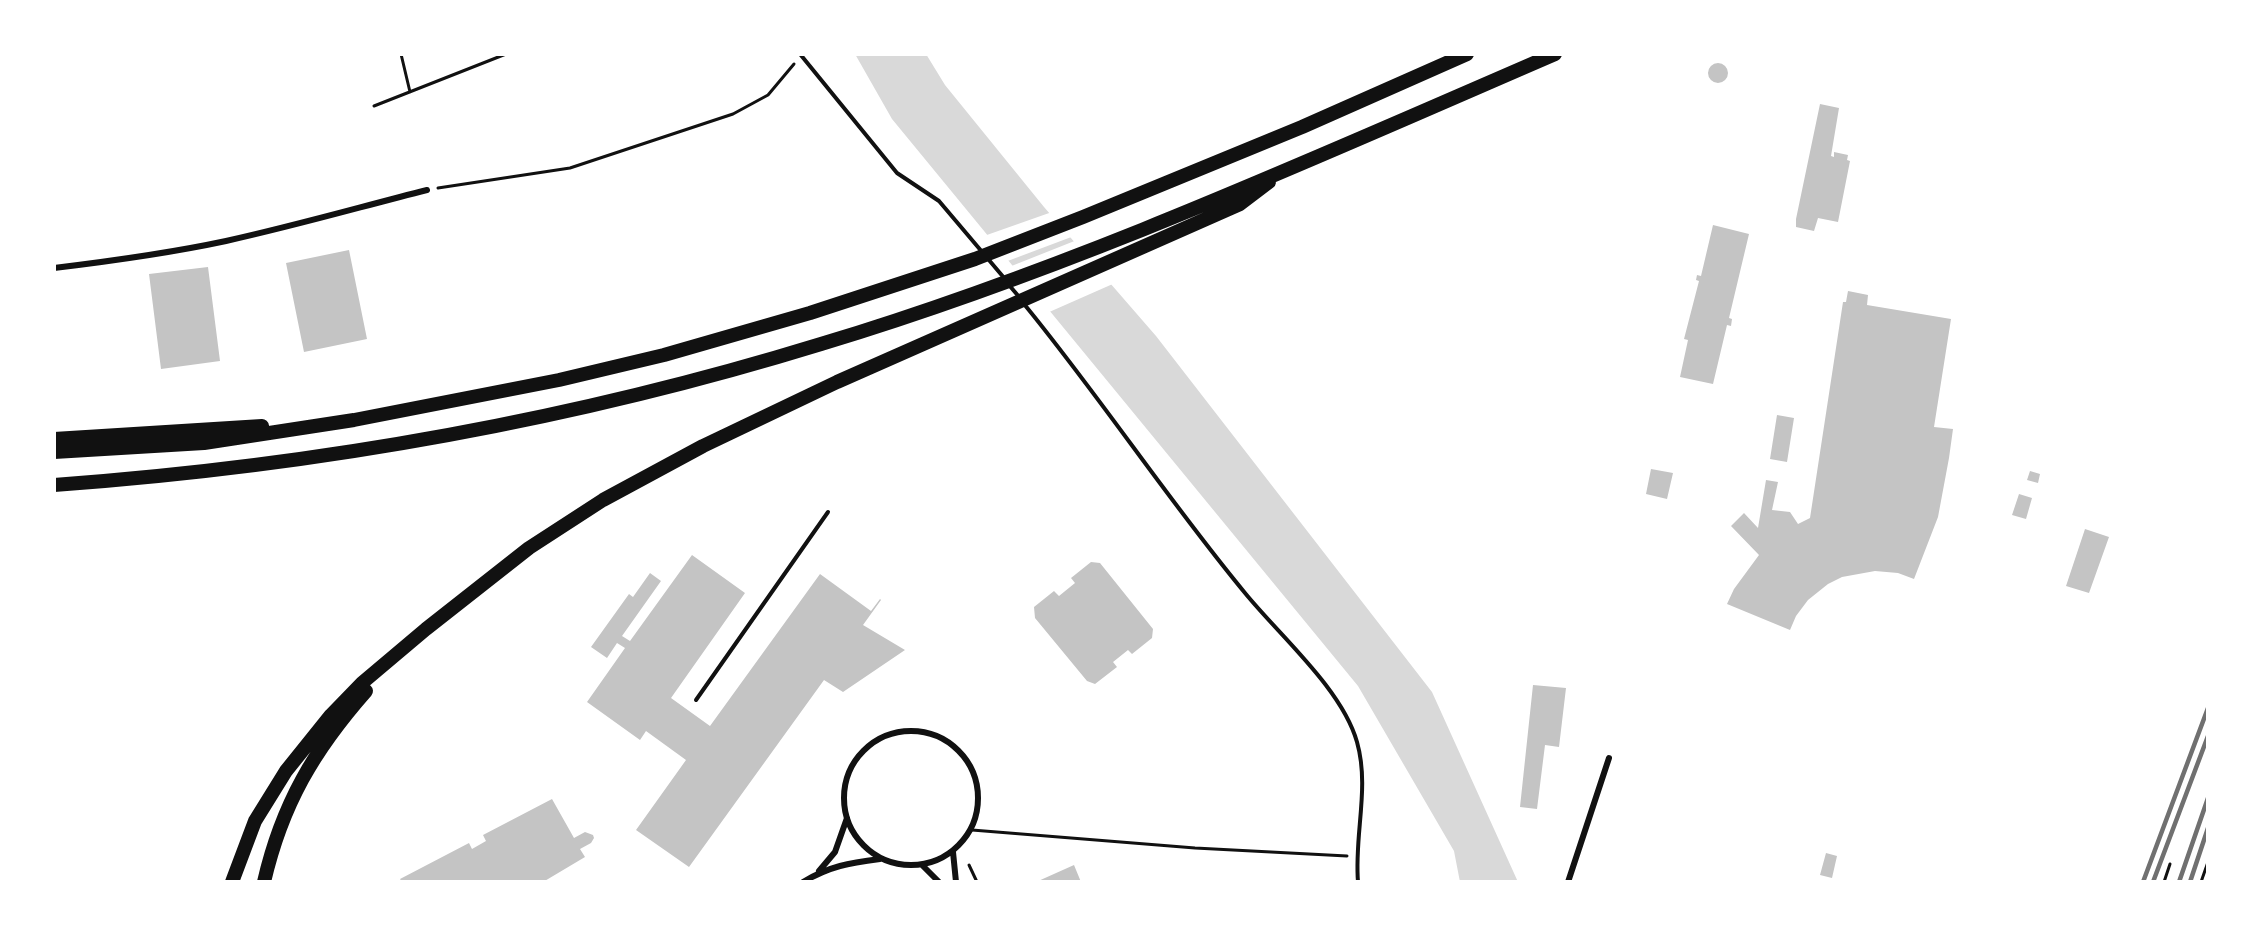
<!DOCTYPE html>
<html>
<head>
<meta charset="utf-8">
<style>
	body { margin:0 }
	#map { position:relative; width:2262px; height:936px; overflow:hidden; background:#fff; font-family:Literata,serif }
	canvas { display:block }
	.frame { position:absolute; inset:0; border:56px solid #fff; pointer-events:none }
</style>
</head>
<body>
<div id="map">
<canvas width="2262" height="936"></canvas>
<div class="frame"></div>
</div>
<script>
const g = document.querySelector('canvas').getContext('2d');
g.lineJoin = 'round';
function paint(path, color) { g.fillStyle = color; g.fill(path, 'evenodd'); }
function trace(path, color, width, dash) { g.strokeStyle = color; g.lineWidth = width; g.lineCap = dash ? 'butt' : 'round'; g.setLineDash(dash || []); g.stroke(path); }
paint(new Path2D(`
	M855,54h71l19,31 99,122 112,129 276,356 86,190h-58l-6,-31 -96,-165 -466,-567z`), '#d9d9d9');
paint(new Path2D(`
	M1052,212l22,24 -69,26 -21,-26z
	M1077,240l38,43 -68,30 -38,-46z`), '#fff');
paint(new Path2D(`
	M1708 73a10 10 0 1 1 20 0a10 10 0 1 1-20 0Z
	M1820,104l19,4 -8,48 3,1v-5l14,3 -1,5 3,1 -12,61 -20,-4 -4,13 -18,-4v-8z
	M1713,225l36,9 -20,84 3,1 -1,7 -4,-1 -14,59 -33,-7 8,-37 -4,-1 15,-58 -3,-1 1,-5 4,1z
	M349,250l18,89 -63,13 -18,-89z
	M208,267l12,94 -59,8 -12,-95z
	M1848,291l20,4 -1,10 84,14 -17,108 19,2 -4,29 -11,59 -24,62 -16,-6 -23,-2 -33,6 -14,7 -20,16 -12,16 -6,14 -63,-26 7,-15 25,-34 -28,-29 13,-13 14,15 8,-48 12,2 -6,28 18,2 8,12 12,-6 33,-216h3z
	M1777,415l17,3 -7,44 -17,-3z
	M1651,469l22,4 -6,26 -21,-5z
	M2030,471l10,3 -2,9 -11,-3z
	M2019,494l13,4 -6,21 -14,-4z
	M2085,529l24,8 -20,56 -23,-7z
	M692,555l53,38 -74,105 39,28 110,-152 51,37 9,-12 1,1 -18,25 42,25 -62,42 -19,-12 -135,187 -53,-37 50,-70 -40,-29 -6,9 -53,-38 38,-54 -8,-5 -10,15 -16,-11 38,-53 4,3 17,-24 11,8 -39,55 8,5z
	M1091,562l9,1 53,66 -1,9 -20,16 -4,-4 -15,12 4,5 -22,17 -8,-3 -52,-63 -1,-11 20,-16 5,5 16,-13 -4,-5z
	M1533,685l33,3 -7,59 -14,-2 -8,64 -17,-2z
	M552,799l22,39 11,-6 8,3 1,3 -3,5 -11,6 5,8 -42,25h-141l-2,-3 69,-36 3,6 14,-8 -3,-6z
	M1826,853l11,3 -5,22 -12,-3z
	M1074,865l7,17h-45z`), '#c4c4c4');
trace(new Path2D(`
	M401,54l9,38
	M374,106l132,-52
	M438,188l132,-20 163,-54 35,-19 26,-31
	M972,830l223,18 152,8
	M969,865l8,17
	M2164,882l6,-18
	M2201,882l7,-20`), '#111', 3);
trace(new Path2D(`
	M800,54l97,119 42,28 66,78
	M1009,285l11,13
	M1024,304c77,94 144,196 221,289 35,43 97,96 112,149 13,46 -3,93 1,140
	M696,700l132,-188`), '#111', 4);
trace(new Path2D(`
	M54,268c58,-7 116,-15 172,-27 68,-15 134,-34 201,-51
	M844 798a67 67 0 1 1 134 0a67 67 0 1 1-134 0Z
	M953,852l3,30
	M922,865l17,17
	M819,871l16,-19 12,-34
	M803,882c27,-16 46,-19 77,-23
	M1568,882l41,-124`), '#111', 6);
trace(new Path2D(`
	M54,439l208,-13
	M54,452l150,-9 150,-23 205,-40 105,-25 146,-42 165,-54 108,-42 219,-90 165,-73
	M54,485c261,-19 517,-64 767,-141 252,-76 493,-186 734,-290
	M232,882l23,-61 31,-50 45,-56 31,-32 64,-54 103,-81 74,-48 100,-54 134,-64 403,-178 29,-22
	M264,882c18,-78 50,-132 102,-191`), '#111', 14);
trace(new Path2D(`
	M2143,882l65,-174
	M2153,882l55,-146
	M2179,882l29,-84
	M2190,882l18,-54`), '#707070', 4.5);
</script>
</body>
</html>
